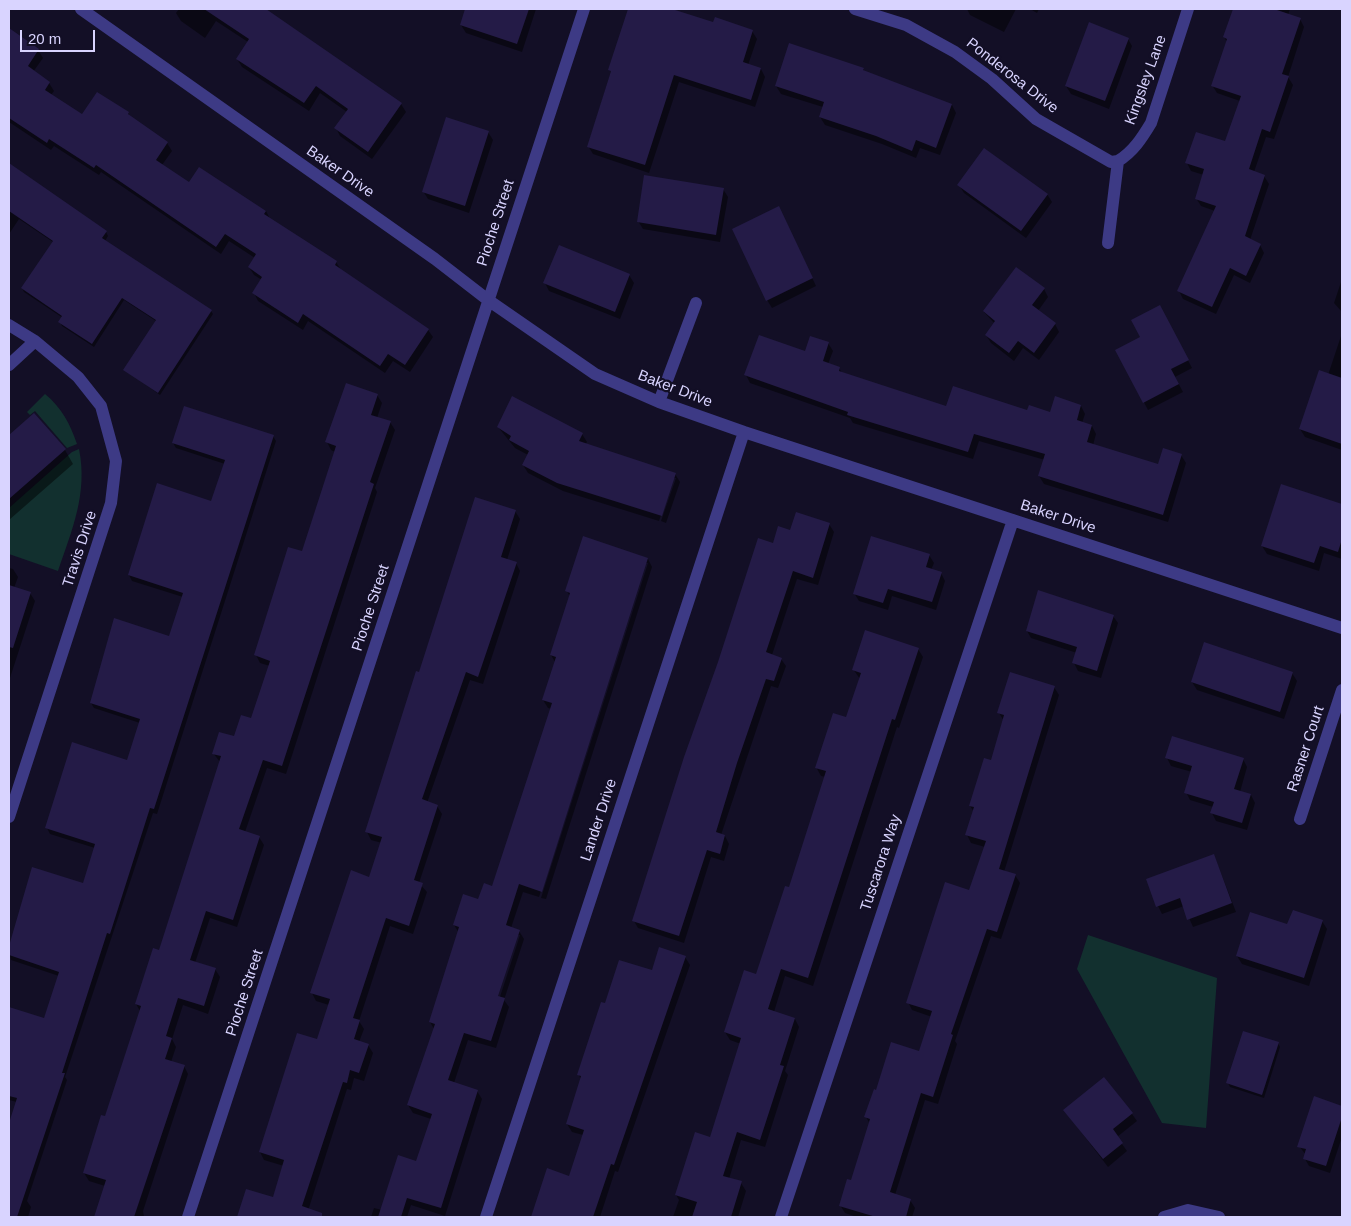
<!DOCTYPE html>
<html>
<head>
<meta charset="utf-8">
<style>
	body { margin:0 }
	#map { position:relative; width:1351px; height:1226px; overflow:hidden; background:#130f26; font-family:Helvetica,sans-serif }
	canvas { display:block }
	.frame { position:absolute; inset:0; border:10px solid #d9d4ff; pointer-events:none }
	.scale { position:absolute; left:20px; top:30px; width:75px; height:22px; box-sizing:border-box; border:2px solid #d9d4ff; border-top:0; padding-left:6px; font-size:15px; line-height:18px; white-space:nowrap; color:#d9d4ff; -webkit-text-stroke:4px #130f26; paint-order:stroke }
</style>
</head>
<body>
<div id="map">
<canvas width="1351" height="1226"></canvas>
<div class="frame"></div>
<div class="scale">20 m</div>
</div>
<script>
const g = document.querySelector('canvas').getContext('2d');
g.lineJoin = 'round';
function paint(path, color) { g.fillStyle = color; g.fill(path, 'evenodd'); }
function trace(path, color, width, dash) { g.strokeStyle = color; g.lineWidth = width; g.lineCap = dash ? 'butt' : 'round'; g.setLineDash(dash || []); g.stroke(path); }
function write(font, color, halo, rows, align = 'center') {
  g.font = font + ' Helvetica,sans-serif'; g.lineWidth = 4.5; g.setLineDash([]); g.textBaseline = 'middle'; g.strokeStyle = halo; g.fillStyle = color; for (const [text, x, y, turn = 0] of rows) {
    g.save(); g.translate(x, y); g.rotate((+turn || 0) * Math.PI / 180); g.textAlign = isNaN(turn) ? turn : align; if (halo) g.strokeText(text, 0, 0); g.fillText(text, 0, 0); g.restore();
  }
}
paint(new Path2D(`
	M45,394c17,14 25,30 32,50l-10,4 -32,-37 -5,4 -3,-3z
	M79,449c9,44 -7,81 -21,122l-49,-17v-46l63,-56z
	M1088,935l129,43 -11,150 -44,-5 -85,-154z`), '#12302f');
paint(new Path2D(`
	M179,9h85l137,95 5,8 -34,47 -32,-23 -4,-8 11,-16 -27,-19 -11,18 -67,-44 -5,-8 11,-17 -32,-21 -11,17 -24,-17 -5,-8z
	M466,9h70l-14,43 -56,-19 -5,-8z
	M630,9h38l46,15 38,7 5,8 -9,26 13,4 4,8 -10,30 -76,-25 -30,91 -56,-19 -5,-8z
	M967,9h49l-12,23 -34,-17z
	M1030,9h9l-2,4z
	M1234,9h56l-2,6 12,4 4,8 -16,50 5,8 -19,54 -8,-2 -12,35 10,4 5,8 -19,56 10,5 4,8 -14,30 -16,-8 -18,39 -33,-15 -4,-8 36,-80 -14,-5 -5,-8 8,-23 -13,-4 -4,-8 39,-20 14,-42 -23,-8 -5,-8 15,-43 -3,-5z
	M10,31l28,19 5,8 -10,14 16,11 5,8 -3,4 32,21 45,-3 3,5 36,25 5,8 -10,14 27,19 77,27 4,8 66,43 5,8 87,60 5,7 -23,35 -17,-11 -8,12 -77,-52 -5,9 -45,-29 -4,-8 8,-13 -8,-5 -5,-8 6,-9 -26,-17 -8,13 -120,-82 -2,3 -45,-29 -3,4 -42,-28z
	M1128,39l4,7 -23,63 -38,-15 -5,-8z
	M863,69l2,3 87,33 4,8 -16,42 -20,-7 -4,10 -34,-14 -57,-19 -5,-8 3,-10 -42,-13 -5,-8z
	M488,132l5,8 -24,73 -41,-14 -5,-8z
	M9,165l97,67 2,4 -3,5 106,70 2,3 -53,81 -35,-25 31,-49 -32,-21 -30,47 -32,-21 -2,-4 3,-4 -39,-26 -2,-4 31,-46 -34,-23 -10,15z
	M959,185l88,9 5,8 -26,36 -62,-45z
	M723,189l5,8 -8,45 -77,-13 -5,-8z
	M783,216l33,70 -44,22 -5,-8z
	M629,275l5,8 -14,36 -71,-28 -4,-8z
	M1342,279v33l-8,-9z
	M1044,289l4,8 -10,14 17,13 4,8 -20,28 -16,-12 -9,13 -23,-18 -5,-8 9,-11 -11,-12z
	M1164,314l28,54 -17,9 8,15 -35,18 -31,-59 25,-13z
	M1342,333v117l-37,-13 -5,-8 28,-54z
	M828,343l5,8 -5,13 11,4 3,5 105,34 104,7 30,-8 4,8 -3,9 10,3 4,8 -3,11 66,20 22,-10 5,8 -18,59 -124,-38 -5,-8 6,-16 -66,-19 -6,18 -120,-36 -3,-5 -100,-35 -4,-8z
	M377,395l5,8 -5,15 13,4 5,8 -20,58 2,4 -91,282 -19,-6 -22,64 14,5 5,8 -27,82 -27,-9 -15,45 20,6 5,8 -12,37 -25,-9 -11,34 4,8 -5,15 13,4 4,8 -45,137 1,6h-49l10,-31 -16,-5 -5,-8 21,-55 35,-107 -4,-7 24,-53 60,-189 -7,-9 22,-15 17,-18 18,-54 -10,-3 -4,-8 47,-102 32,-101 -4,-2 -4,-8z
	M34,415l31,35 8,14 -64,56v-83z
	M498,427l84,7 5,8 -2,3 90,29 5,8 -14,41 -5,-2 15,-43h-3l-14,43 -96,-30 -35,-18 -5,-8 5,-10 -13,-7z
	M273,436l3,5 -119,373 -4,-1 -88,264 2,3 -40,121 4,6 -3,10h-19v-90l8,-25 -8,-2v-92l35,11 15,-43 -48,-16 -2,-10 24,-81 51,16 11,-37 -45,-14 -3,-6 81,-67 12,-38 -46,-15 -3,-5 79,-66 13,-40 -51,-16 -3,-6 83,-72 13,-39 -49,-16 -3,-5z
	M1281,486l61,20v53l-18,-6 -5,18 -52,-17 -5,-8z
	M515,511l5,8 -13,41 9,3 4,8 -37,113 -13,-4 -43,123 10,3 5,8 -23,69 8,9 -14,42 -23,-8 -31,95 5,8 -5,13 9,3 5,8 -9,28 -10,-3 -3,12 -4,-1 -41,128h-68l9,-27 27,9 10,-33 -20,-6 -4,-8 58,-111 11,-36 -13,-4 -4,-8 58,-115 12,-35 -11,-3 -4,-8 53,-159z
	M829,524l5,8 -16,53 -21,-6 -25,76 9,4 5,7 -8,22 -7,-2 -50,149 4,1 4,8 -5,17 -13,-4 -27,86 -46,-15 -4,-7 140,-377 17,-13z
	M929,555l5,8 -3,7 10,3 4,8 -9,29 -44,-14 -4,14 -29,-9 -5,-8z
	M648,559l4,8 -106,332 -5,-1 107,-335h-3l-106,334 -16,-5 -12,36 8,3 5,8 -20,61 5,7 -13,41 -28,-8 -14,43 23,8 5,8 -37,117 -34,-11 -4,12h-36l3,-9 8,2 35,-48 14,-43 -18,-6 -5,-8 26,-76 -4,-7 29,-89 -5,-8 39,-37 59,-179 -4,-1 -5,-8 12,-38 -4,-7 19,-58 -3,-6zM517,935h3l-22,68 -3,-1z
	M9,568l4,1 5,8 -4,11 16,5 5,8 -26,80z
	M1113,616l5,7 -17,55 -23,-7 -4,-8 3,-10 -46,-15 -4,-7z
	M918,649l5,8 -24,71 -2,-1 -84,259 -28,-10 -11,36 21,7 4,8 -14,44 3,4 -23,72 -24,-7 -12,39 12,4 5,8 -8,26h-65l6,-17 -3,-5 34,-56 31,-95 -11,-4 -5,-8 32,-56 33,-87 36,-112 -5,-1 -5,-9 31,-49 13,-39 -7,-10z
	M1292,673l5,8 -13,38 -87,-29 -5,-8z
	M1054,687l5,8 -55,177 11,3 5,8 -19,56 -10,-3 -36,105 2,3 -19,60 -13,-4 -30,95 15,5 5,8 -3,9h-55l-12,-4 -5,-8 12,-23 18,-58 -4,-7 11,-26 43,-38 12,-36 -20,-7 -4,-8 62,-110 15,-45 -14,-4 -4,-8 7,-23 -4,-6 21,-44 13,-41 -5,-8z
	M1167,758l76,1 4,8 -7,25 11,3 4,8 -8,27 -31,-9 -4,-8 1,-6 -23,-7 -4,-8 6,-20 -21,-6z
	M1214,855l22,57 -43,15 -9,-21 -22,8 -4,-8z
	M1322,921l5,8 -18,57 -67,-22 -5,-8 51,-30z
	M685,957l5,8 -72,207 -3,-1 -15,46h-68l16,-47 22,7 13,-42 -11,-3 -5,-8 14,-44 -2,-5 27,-70 47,-33z
	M1278,1043l2,4 -16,51 -34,-11 -2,-4z
	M1315,1098l27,9v30l-12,36 -21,-7 -4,-7 1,-4 -7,-9z
	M1065,1111l67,3 5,7 -20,16 10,14 -19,16z`), '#0007');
paint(new Path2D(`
	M204,9h62l136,94 -34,49 -34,-24 14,-19 -32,-23 -12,17 -68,-44 13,-20z
	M465,9h64l-12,35 -57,-19z
	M628,9h44l41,13 2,-5 38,13 -10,32 18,6 -10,32 -77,-25 -29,90 -58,-18 24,-76 -3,-1z
	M1233,9h41l27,9 -19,56 7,2 -19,56 -8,-3 -13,40 16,6 -20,61 16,8 -15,32 -16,-8 -18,39 -35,-16 39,-85 -21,-7 9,-30 -19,-6 11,-31 29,9 16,-45 -30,-10 16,-47 -4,-2z
	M1089,22l40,16 -24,63 -40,-15z
	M9,28l30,21 -11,17 22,16 -5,8 37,24 15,-22 32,20 -1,2 40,28 -12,18 33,22 10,-15 67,44 -2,3 73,47 -2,4 94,64 -24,36 -17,-11 -8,12 -77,-52 -5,9 -46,-30 10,-16 -14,-10 8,-13 -31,-20 -9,13 -120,-82 -2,3 -45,-29 -2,4 -38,-25z
	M789,43l75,25 -1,2 89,34 -16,44 -20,-8 -4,11 -36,-15 -57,-19 5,-15 -49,-16z
	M446,117l43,14 -24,75 -43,-14z
	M984,148l64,46 -27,37 -64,-46z
	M9,163l98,68 -5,7 110,72 -54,83 -35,-23 33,-50 -34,-22 -30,46 -34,-22 4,-6 -41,-28 32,-47 -44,-30z
	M644,175l80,13 -8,47 -79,-13z
	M779,206l34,72 -47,23 -34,-72z
	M559,245l71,29 -15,38 -72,-29z
	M1016,267l29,21 -13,17 24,18 -22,30 -16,-12 -9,12 -24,-18 10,-14 -12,-10z
	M1160,305l29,55 -18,9 8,15 -36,19 -28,-53 25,-13 -9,-17z
	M759,335l46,16 5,-15 19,6 -6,19 17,6 -1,4 107,35 7,-20 74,24 2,-5 21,7 5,-16 26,9 -4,15 15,5 -5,17 71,22 5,-16 19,6 -19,61 -125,-39 7,-22 -71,-20 -6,18 -121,-37 1,-3 -104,-37z
	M1319,370l23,8v66l-43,-15z
	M346,383l32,11 -7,21 20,6 -21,61 4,2 -92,282 -19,-6 -24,69 21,7 -27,84 -27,-9 -16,49 26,8 -12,38 -26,-8 -12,38 6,2 -7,21 20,6 -51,152h-40l12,-37 -23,-7 18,-58 4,1 36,-110 -6,-2 18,-56 6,2 62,-194 -9,-2 7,-22 15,4 7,-21 10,3 19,-57 -16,-6 34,-108 14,4 34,-105 -11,-4z
	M512,396l71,37 -4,8 97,32 -14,43 -105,-33 -35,-18 7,-14 -20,-11 2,-4 -14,-9z
	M184,406l90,29 -120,374 -4,-1 -40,126 -3,-1 -45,140h3l-48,144h-8v-94l8,-25 -8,-2v-89l35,11 15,-46 -50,-17v-9l23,-79 51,16 12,-39 -50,-16 27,-86 55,18 13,-41 -50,-16 24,-85 55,18 14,-43 -55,-18 29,-92 54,18 14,-41 -53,-17z
	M34,413l32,36 -57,50v-64z
	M1281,484l61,20v35l-4,13 -18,-6 -6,17 -53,-17z
	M475,497l41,13 -15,47 16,5 -39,115 -12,-5 -44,127 16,6 -24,75 9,3 -14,43 -23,-8 -33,100 7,2 -6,19 15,5 -10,29 -9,-3 -3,13 -4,-1 -41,124 20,7v4h-85l9,-28 27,8 11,-37 -25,-8 38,-119 20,6 13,-40 -20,-6 41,-123 18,7 13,-40 -17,-5 51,-161 3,1z
	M796,512l34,11 -17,55 -20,-7 -27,81 16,6 -8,23 -8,-2 -29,84 -21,69 9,3 -5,19 -13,-4 -28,86 -47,-15 52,-164 34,-95 40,-124 15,5 5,-17 12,4z
	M583,536l65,22 -106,334 -23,-8 -13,41 14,5 -22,66 7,2 -14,43 -27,-8 -16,47 30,10 -37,118 -34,-10 -6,19h-23l20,-62 18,6 16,-47 -25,-9 28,-81 -6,-2 30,-95 -6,-2 10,-31 15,5 6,-16 8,3 60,-183 -10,-3 14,-43 -6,-2 20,-62 -5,-2z
	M871,536l59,18 -4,13 16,5 -10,30 -44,-13 -5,14 -30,-9z
	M9,585l22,7 -18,56 -4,-1z
	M1038,590l76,25 -17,56 -25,-8 5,-16 -51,-16z
	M865,630l54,18 -24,72 -3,-1 -84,259 -27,-9 -13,40 27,9 -15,47 4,1 -24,74 -23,-8 -14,44 19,5 -11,36h-39l5,-15 -22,-7 20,-63 15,5 31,-99 -17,-6 20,-62 12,4 29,-88 4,1 37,-116 -11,-3 18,-55 13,4 15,-44 -9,-3z
	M1204,642l89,30 -13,40 -89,-30z
	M1010,672l45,14 -56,183 17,5 -19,58 -10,-3 -36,105 2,1 -20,62 -12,-4 -31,99 21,7 -5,18h-30l-37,-11 8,-27 4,1 19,-61 -6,-2 10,-28 2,1 15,-48 28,9 13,-40 -26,-8 39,-121 24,8 17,-49 -21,-6 9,-28 -5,-1 15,-48 7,2 13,-45 -7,-2z
	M1172,736l72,22 -10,31 17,5 -9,29 -32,-10 4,-11 -30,-9 8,-27 -27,-8z
	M1214,854l18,49 -45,17 -7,-22 -24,9 -10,-28z
	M1293,910l30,10 -19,58 -68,-22 14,-44 37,12z
	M659,947l27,9 -72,209 -3,-1 -18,53h-62l16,-49 22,8 15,-46 -18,-6 15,-48 -4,-1 24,-73 4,1 14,-43 33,10z
	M1243,1031l36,11 -17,53 -36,-12z
	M1104,1077l29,36 -20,16 10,14 -20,16 -40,-49z
	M1314,1096l28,10v11l-16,49 -23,-7 3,-10 -9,-2z`), '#241b47');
trace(new Path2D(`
	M81,9l354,250 53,41 107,74 64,28 85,30 598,196
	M855,9l51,16 49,27 37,27 44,40 75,43 7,-1
	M1108,243l10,-82c15,-9 24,-23 33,-38l37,-114
	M9,325l26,16 43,36 23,29 15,55 -5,42 -102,314
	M9,365l26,-24
	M659,402l37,-99
	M1300,819l42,-129
	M188,1217l396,-1208
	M486,1217l258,-785
	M781,1217l232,-697
	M1164,1217l24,-7 31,7`), '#3d3a85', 12);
write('15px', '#d9d4ff', '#130f26', [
	["Ponderosa Drive",1012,76,38],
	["Kingsley Lane",1146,80,-70],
	["Baker Drive",340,172,35],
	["Pioche Street",496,223,-72],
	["Baker Drive",675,389,21],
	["Baker Drive",1058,517,18],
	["Travis Drive",80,549,-72],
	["Pioche Street",371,608,-72],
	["Rasner Court",1306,749,-72],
	["Lander Drive",599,820,-72],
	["Tuscarora Way",881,863,-72],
	["Pioche Street",245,993,-72]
]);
</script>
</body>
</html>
